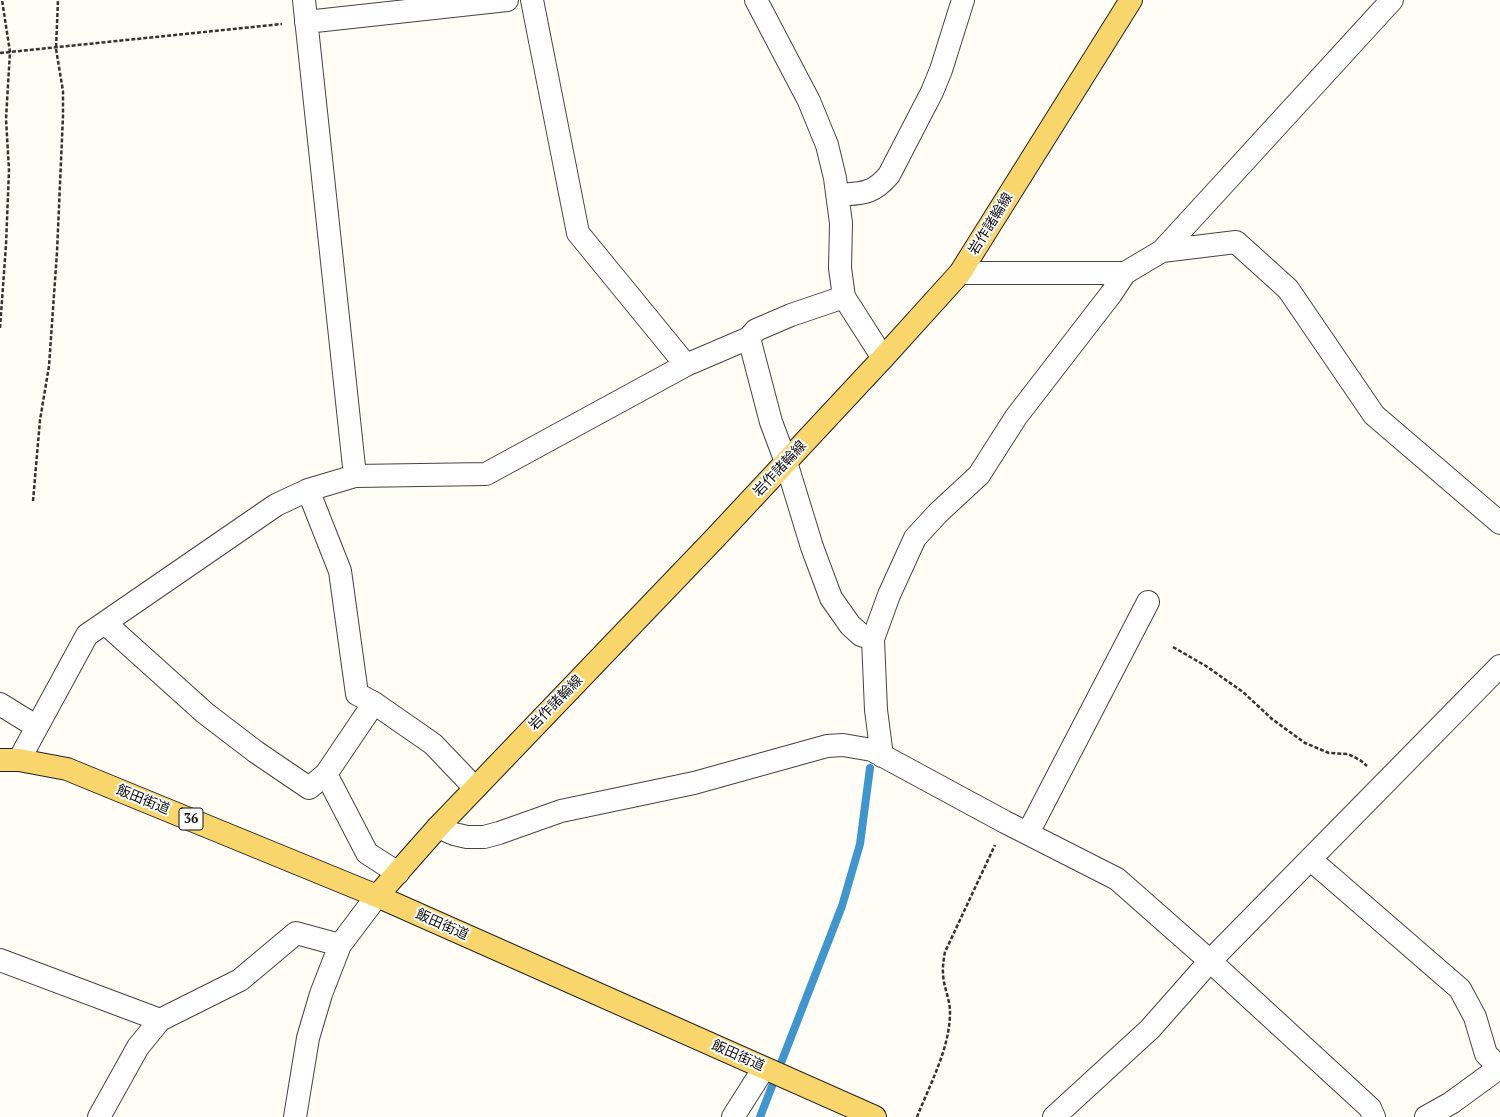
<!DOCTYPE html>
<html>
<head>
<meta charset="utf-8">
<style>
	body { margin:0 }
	canvas { display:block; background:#fffdf5 }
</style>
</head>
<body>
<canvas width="1500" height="1117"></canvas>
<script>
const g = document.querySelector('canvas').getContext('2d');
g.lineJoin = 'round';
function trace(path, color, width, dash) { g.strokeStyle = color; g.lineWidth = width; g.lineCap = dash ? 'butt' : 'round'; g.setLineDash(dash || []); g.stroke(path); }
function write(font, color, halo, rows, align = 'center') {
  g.font = font + ' "PT Serif","Noto Sans JP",serif'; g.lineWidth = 4; g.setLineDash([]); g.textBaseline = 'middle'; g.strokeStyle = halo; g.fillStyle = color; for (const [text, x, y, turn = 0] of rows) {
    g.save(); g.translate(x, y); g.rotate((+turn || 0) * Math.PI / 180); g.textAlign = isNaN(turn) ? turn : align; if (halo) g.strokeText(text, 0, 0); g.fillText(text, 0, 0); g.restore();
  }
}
trace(new Path2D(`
	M760,1117l82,-211 18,-62 10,-76`), '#3f96cf', 8);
const minor = new Path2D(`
	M304,0l51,476
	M532,0l46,233 108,132
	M756,0l53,101 18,44 8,33 6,45 -1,45 4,29 39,61
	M306,22l201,-22
	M838,195c24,-2 34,0 51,-20l43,-83 9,-22 22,-70
	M1162,251l74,-9 52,47 86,126 126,108
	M960,273h165
	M749,338l22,84 15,40 26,85 19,51 19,27 11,10 12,4
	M308,490l32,81 17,123 17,9 59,41 42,44
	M105,623l100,90 51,39 53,36 17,-14
	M374,703l-48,71 41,79 31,20
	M0,704l37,23
	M882,756l-6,-46 -3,-71 16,-44 26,-57 23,-25 41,-38 37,-58 95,-123 14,-21 37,-22 230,-251
	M19,760l68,-125 189,-130 32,-15 47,-14 131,-2 200,-109 63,-27 7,-8 35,-15 53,-18
	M438,827l16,7 13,3h17l15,-4 62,-22 133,-28 133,-37 16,-1 29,5 133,72 112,57 93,82 160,147 4,9
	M1028,833l120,-231
	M1310,859l150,130 15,28 11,37 14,14
	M0,960l160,60
	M99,1117l39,-70 22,-27 80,-40 56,-47 44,12
	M295,1117l13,-79 13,-44 19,-49 37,-49
	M733,1117l31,-49
	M1054,1117l96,-88 60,-68 290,-295
	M1426,1117l25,-14 48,-35`);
const major = new Path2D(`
	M0,760h19l48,9 310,127 498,221
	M377,896l61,-69 279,-291 166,-178 77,-85 171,-273`);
trace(minor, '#444', 24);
trace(major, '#222', 24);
trace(new Path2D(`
	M0,53l282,-29
	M0,328l6,-83 3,-75 -3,-51 4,-67 -8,-52
	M33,501l7,-81 9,-54 8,-114 6,-136v-25l-7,-42 2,-49
	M1173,647l33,19 37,26 29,27 33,24 24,10 19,1 12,6 7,6
	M917,1117c13,-33 33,-69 33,-105 0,-10 -4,-20 -6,-30 -2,-10 -1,-20 1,-30l50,-107`), '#333', 2.5, [4, 2]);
trace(minor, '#fff', 22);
trace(major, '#f9d66b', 22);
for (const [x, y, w] of [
	[191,819,24]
]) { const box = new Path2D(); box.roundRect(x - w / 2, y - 11, w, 22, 3); g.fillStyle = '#fff'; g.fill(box); trace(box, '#111', 1); }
write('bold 13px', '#111', null, [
	["36",191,819]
]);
write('14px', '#111', '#fff', [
	["岩作諸輪線",991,224,-58],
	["岩作諸輪線",780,469,-47],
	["岩作諸輪線",556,703,-46],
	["飯田街道",143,800,22],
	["飯田街道",442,925,24],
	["飯田街道",738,1056,24]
]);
</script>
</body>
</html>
